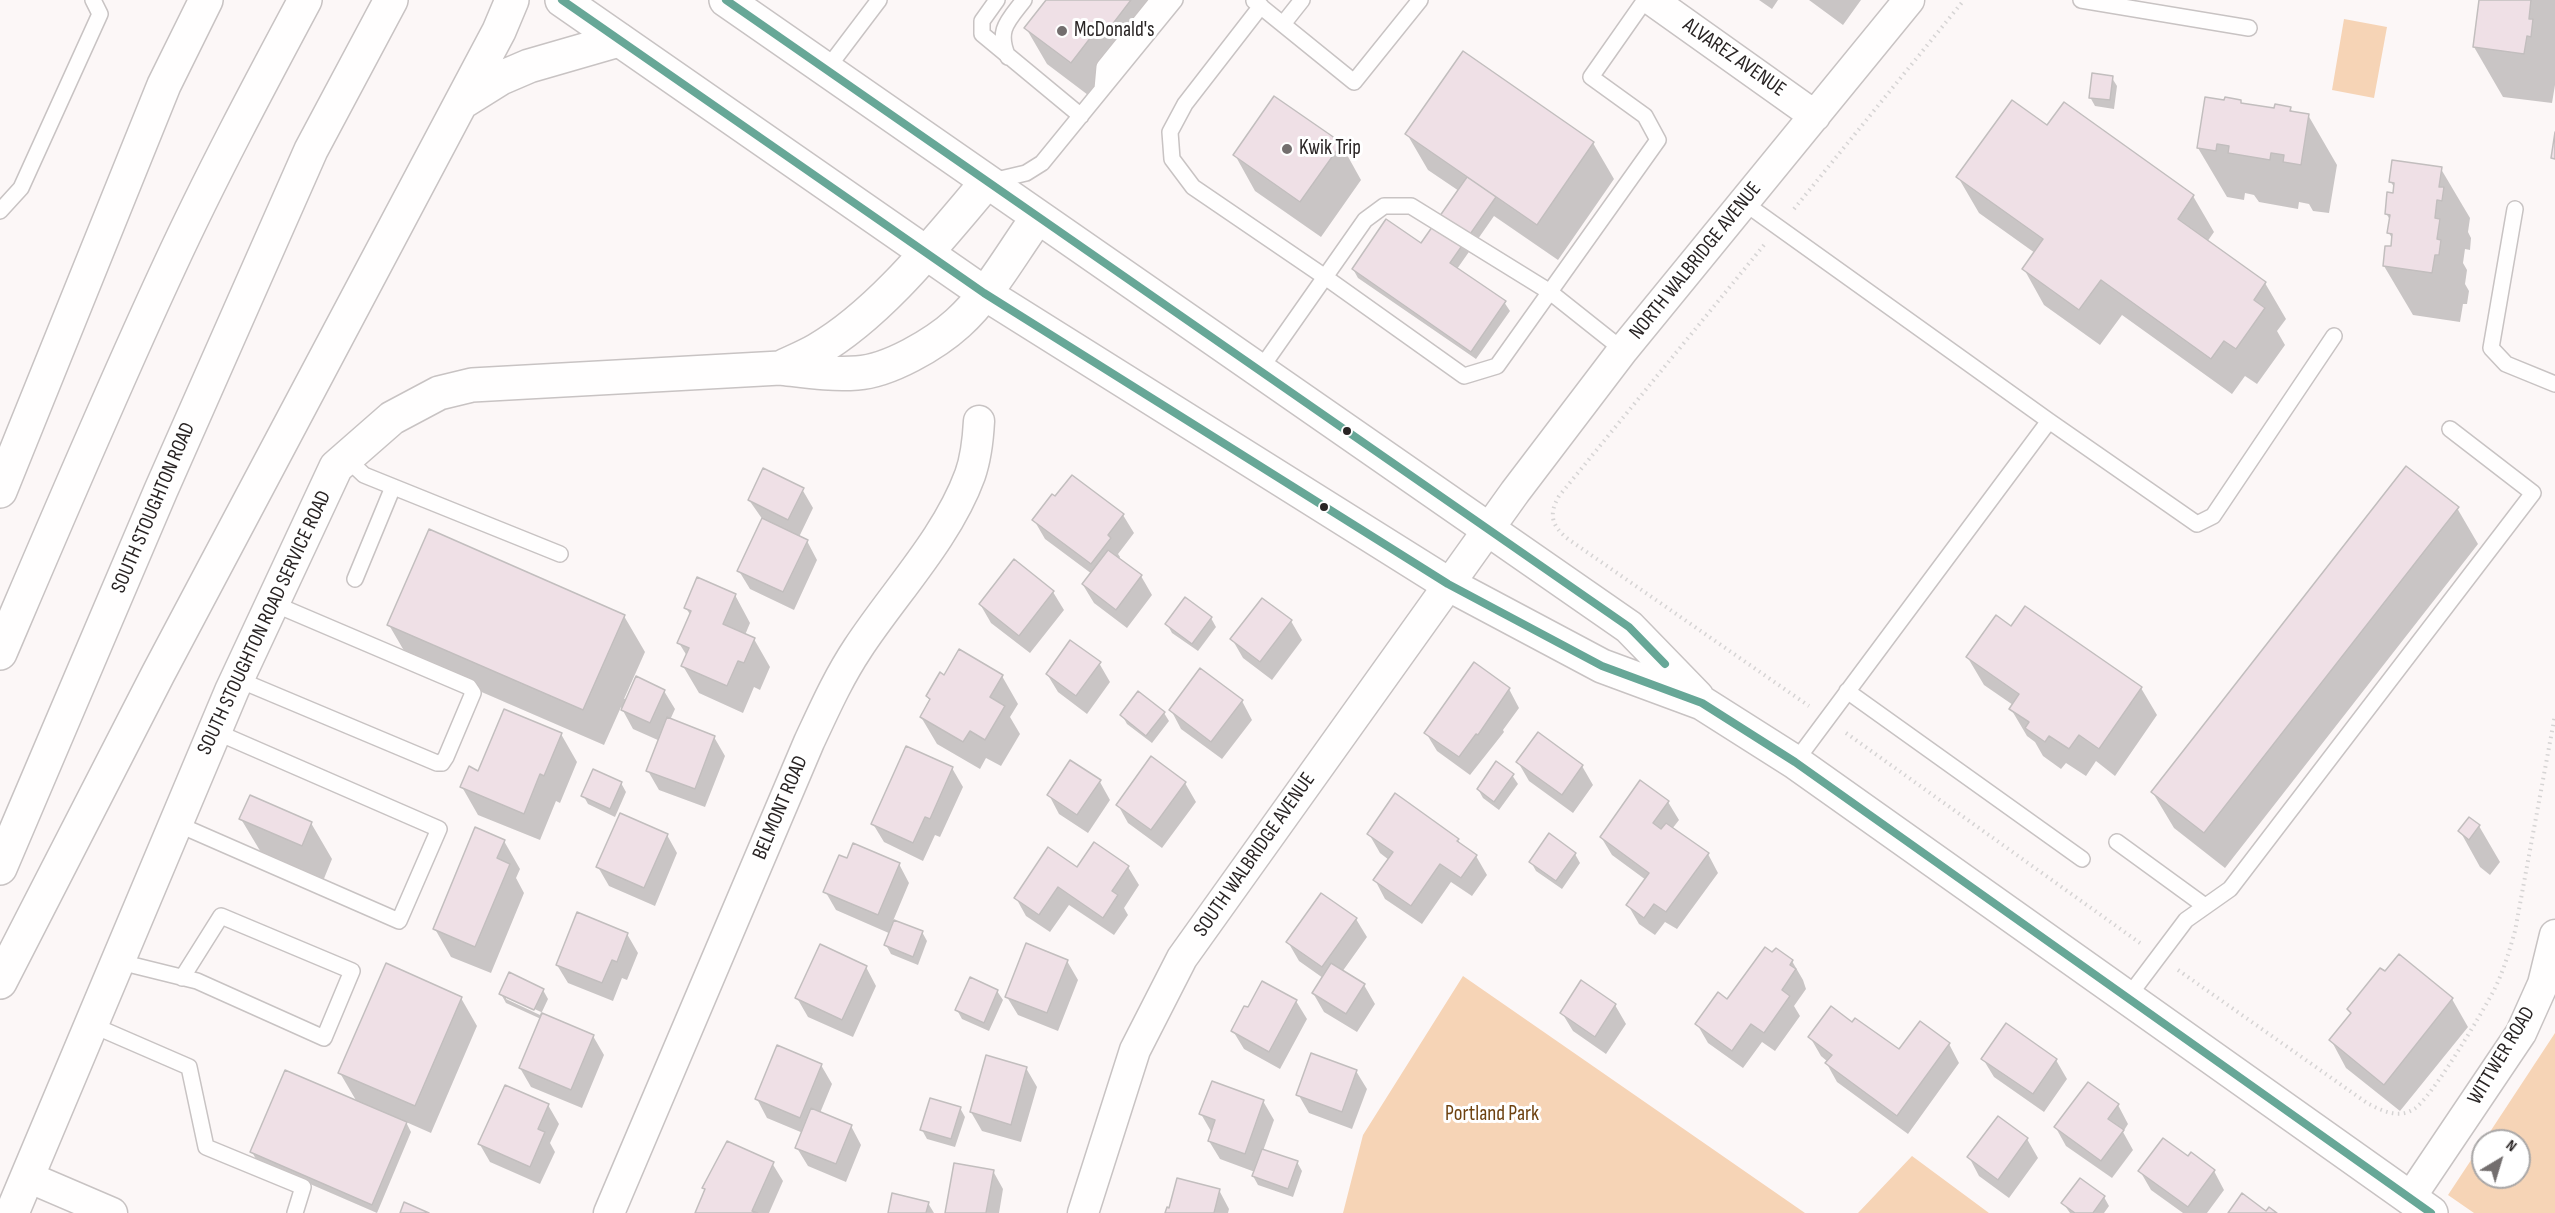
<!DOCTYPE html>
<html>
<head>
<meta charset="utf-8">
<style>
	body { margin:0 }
	#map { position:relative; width:2555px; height:1213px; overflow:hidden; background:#fcf7f7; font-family:"Sofia Sans Condensed",sans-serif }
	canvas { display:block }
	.north { position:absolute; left:2471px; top:1129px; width:60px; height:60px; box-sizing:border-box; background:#fff; border:2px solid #a9a7a7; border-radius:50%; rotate:38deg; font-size:16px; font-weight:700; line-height:24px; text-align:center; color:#292424 }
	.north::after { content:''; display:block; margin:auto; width:21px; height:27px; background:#736e6e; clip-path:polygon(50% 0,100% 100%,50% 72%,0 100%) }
</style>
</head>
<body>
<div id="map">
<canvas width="2555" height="1213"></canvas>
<div class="north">N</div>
</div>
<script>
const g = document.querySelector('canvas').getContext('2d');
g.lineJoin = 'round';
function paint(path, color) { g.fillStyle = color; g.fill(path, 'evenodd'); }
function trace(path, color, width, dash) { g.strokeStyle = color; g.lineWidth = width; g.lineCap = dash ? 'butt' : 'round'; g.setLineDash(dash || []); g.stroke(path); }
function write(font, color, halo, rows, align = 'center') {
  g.font = font + ' "Sofia Sans Condensed",sans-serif'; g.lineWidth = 6; g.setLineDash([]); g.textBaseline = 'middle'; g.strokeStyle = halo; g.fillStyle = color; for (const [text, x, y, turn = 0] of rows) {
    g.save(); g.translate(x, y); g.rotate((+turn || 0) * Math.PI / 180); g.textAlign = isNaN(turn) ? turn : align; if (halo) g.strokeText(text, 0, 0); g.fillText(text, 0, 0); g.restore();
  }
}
paint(new Path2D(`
	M2344,19l43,8 -13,71 -42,-8z
	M1463,976l342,237h-462l20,-78z
	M2555,1033v180h-81l-26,-18 35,-53v35h36v-36h-35z
	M1912,1156l77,57h-131z`), '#f6d4b6');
paint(new Path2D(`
	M1048,0h131l-87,98 -45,-34 -21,-36z
	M1759,0h19l-6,9z
	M1809,0h52l-18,25z
	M2480,0h75v85l-3,18 -49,-6 -29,-50z
	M2112,78l5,8 -3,23 -19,-3 -5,-9z
	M2064,104l129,92 21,36 -7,10 58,41 21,36 -9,12 8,14 -28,39 -12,-8 -13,18 -110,-79 -22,30 -56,-40 -20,-36 11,-16 -56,-40 -21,-36 89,-50z
	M2290,108l3,5 15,2 29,50 -8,48 -16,-2 -4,-7 -10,-2 -1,7 -39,-7 -5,-7 -9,-2 -1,7 -17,-3 -29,-49 77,-38z
	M1407,134l186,9 21,36 -56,81 -64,-44 -37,53 47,33 6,9 -34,48 -118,-81 -5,-9 68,-24 38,-54 -31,-21z
	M1341,144l20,36 -40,57 -66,-46 -20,-36z
	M2441,169l29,49 -2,14 3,6 -1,12 -5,-1 -2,14 4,7 -2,14 4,7 -2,13h-4l-3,18 -47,-7 -29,-49 9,-26 -4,-7 1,-13 -4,-7 8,-18 1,-6 -4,-7z
	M802,489l11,19 -14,29 8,4 10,19 -23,50 -44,-21 -11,-18 24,-51 -14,-20z
	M2457,508l21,36 -253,324 -51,-40 -21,-35z
	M1123,515l11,18 -16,21 2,3 -1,2 22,17 11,19 -25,33 -33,-25 -11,-18 9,-11 -47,-35 -11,-19z
	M1053,592l11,18 -34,43 -39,-30 -11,-19z
	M735,595l15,28 -5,12 9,4 16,28 -10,23 -6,-3 -11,26 -44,-20 -16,-27 4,-10 -8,-13 12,-27 -5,-8z
	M624,616l21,36 -21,47 40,-8 11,18 -5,11 44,17 11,19 -20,51 -46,-17 -11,-19 12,-30 -27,-12 -12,-22 -17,38 -194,-84 -21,-36z
	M1211,618l5,9 -18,24 -26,-18 -5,-9z
	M1291,621l11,19 -30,40 -29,-22 -11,-19z
	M2011,628l130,60 16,27 -42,61 -19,-15 -10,15 -20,-13 -5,6 -18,-13 -8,-14 -8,-6 -16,-27 2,-4 -29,-20 -16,-27z
	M1099,663l11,19 -23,32 -29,-22 -11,-18z
	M1002,676l16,28 -8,13 10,17 -19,32 -15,-8 -6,11 -43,-25 -16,-27 9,-16 -3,-5 18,-19z
	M1509,689l10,19 -16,22 1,2 -34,43 -33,-24 -11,-18z
	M1242,701l10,19 -30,39 -41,-30 -10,-19z
	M1164,713l5,8 -17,22 -25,-19 -5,-9z
	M561,734l16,28 -17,41 -4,-2 -16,39 -62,-25 -16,-28 17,-14z
	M907,748l45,20 11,19 -23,50 -5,-2 -12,26 -39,-19 -11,-18z
	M1518,762l64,4 11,19 -20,28 -44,-32z
	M1512,775l6,9 -19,26 -16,-12 -5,-9z
	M1100,782l10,18 -22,33 -29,-19 -10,-19z
	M621,783l5,9 -11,25 -27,-13 -5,-9z
	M1185,783l11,19 -34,46 -34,-25 -10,-18z
	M1668,802l11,18 -7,9 36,25 10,19 -41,56 -12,-7 -10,13 -16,-11 -11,-19 18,-25 -34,-25 -11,-18z
	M241,819l70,4 21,36 -9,22 -61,-27z
	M2469,819l10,7 21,36 -10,13 -10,-8 -20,-36z
	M1369,834l89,6 3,5 15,11 11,19 -15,21 -21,-14 -29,42 -37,-25 -10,-19 14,-20 -9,-7z
	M667,835l10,18 -22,53 -46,-20 -11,-19z
	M504,841l16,28 -4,9 8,15 -33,80 -40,-16 -16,-28z
	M1575,854l5,9 -18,26 -26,-18 -5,-9z
	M847,860l52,4 10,19 -16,38 29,11 5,9 -9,24 -27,-11 -5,-9 5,-11 -55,-24 -11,-19z
	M1128,867l11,18 -15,23 4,7 -14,20 -45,-30 -19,27 -24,-16 -10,-18 61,-29z
	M1356,919l11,18 -25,35 22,13 11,19 -18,28 -33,-20 -11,-19 10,-15 -24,-17 -11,-19z
	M627,934l11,19 -11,27 -5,-2 -9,23 -45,-18 -11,-18z
	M1773,954l19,7 11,19 3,9 -12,17 6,10 -25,35 -13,-9 -19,26 -35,-25 -11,-19 30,-23z
	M2399,956l53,43 16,28 -68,84 -54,-43 -15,-28z
	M1067,961l11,19 -20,51 -40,-16 -11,-18z
	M866,967l10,19 -23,51 -45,-20 -11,-19z
	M970,979l27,12 6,9 -14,31 -27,-12 -5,-9z
	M543,990l5,9 -7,15 52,22 11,19 -22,53 -51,-21 -11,-19 21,-49 -35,-16 -5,-9zM506,996l35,16 -1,3 -34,-16z
	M461,998l16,28 -46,107 -25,-11 5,10 -34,81 -120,-52 -5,-9 105,-50 -17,-29z
	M1296,1001l11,18 -27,50 -36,-20 -11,-18z
	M1615,1005l11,19 -20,30 -33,-23 -11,-18z
	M1852,1024l47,27 50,-7 10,19 -51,71 -71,-52 -10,-18 1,-2 -7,-6 -11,-19z
	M1983,1059l73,1 11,19 -23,33 -50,-35z
	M821,1065l11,19 -12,29 31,13 10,19 -15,37 -38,-16 -11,-18 6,-15 -36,-15 -10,-19z
	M1026,1068l11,19 -16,55 -39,-11 -11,-19z
	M1356,1071l11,18 -15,40 -43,-16 -11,-19z
	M1263,1101l11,19 -11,31 34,11 5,9 -9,26 -35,-12 -5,-9 2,-4 -35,-13 -11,-18 3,-8 -11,-19z
	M548,1105l11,19 -9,19 5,9 -15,32 -50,-22 -11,-19z
	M2118,1105l10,19 -5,8 10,18 -21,28 -46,-32 -10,-18z
	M960,1108l5,9 -10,30 -28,-8 -5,-9z
	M1998,1118l29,21 11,19 -29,40 -30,-22 -10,-19z
	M2189,1158l25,13 10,19 -17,23h-24l-32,-23 -11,-19z
	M772,1163l11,18 -14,32h-72l9,-22 -2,-3z
	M993,1171l10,18 -4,24h-52z
	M1219,1190l10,19 -1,4h-60z
	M2104,1197l5,9 -5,7h-34l-7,-10z
	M928,1203l6,10h-45z`), '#0003');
const building = new Path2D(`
	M1046,0h85l-26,34 -7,-6 -27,35 -47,-35z
	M2479,0h52l-2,19h4l-2,18 -4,-1 -3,18 -51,-7z
	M1463,51l131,91 -57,83 -132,-91z
	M2092,73l21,3 -3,24 -21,-2z
	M1274,96l68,47 -42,59 -67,-47z
	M2205,97l19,3 1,-3 16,3v3l33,5 1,-4 16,3 -1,4 19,3 -8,51 -18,-3 1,-7 -13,-2 -1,7 -42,-7 1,-7 -12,-2 -1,7 -19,-3z
	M2012,100l35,25 17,-23 130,93 -16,24 88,63 -12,18 11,8 -29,41 -12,-8 -13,18 -110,-79 -22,30 -57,-41 21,-30 -87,-62z
	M2555,132v27l-4,-1z
	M2392,160l50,7 -3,20h5l-2,14 -5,-1 -2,18 5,1 -3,20 4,1 -2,15h-4l-3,18 -49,-7 2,-20h6l1,-12 -5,-1 3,-18 -5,-1 2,-22 6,1 1,-10 -5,-1z
	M1467,177l29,20 -46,66 56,38 -35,51 -119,-83 34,-50 35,24z
	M2406,466l53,41 -255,326 -53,-41z
	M763,468l41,20 -16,32 -40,-20z
	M1072,475l52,39 -16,21 3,3 -20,26 -59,-44 20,-26 3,2z
	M762,518l46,22 -25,52 -46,-21z
	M429,529l196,86 -42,95 -196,-85z
	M1108,550l34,25 -26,35 -34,-26z
	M1014,559l40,32 -35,45 -40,-32z
	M697,577l39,17 -13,30 32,14 -11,25 -6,-2 -11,25 -46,-20 8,-18 -12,-5 14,-32 -7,-3z
	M1185,597l27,20 -20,27 -27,-20z
	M1262,598l30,22 -32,42 -30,-23z
	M2025,606l117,81 -43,62 -20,-14 -10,14 -20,-13 -4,6 -20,-14 4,-6 -20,-13 10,-15 -53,-37 30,-42 15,11z
	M1070,640l31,22 -25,34 -30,-22z
	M959,649l44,26 -13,22 15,9 -20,34 -15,-9 -7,11 -43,-25 10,-18 -4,-3 14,-24 4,3z
	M1474,662l36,26 -32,47 -2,-1 -17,23 -35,-24z
	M1200,668l43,32 -32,42 -42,-32z
	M636,676l29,14 -15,33 -29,-13z
	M1138,691l27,21 -19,24 -26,-21z
	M504,709l58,24 -18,43 -4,-2 -16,40 -64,-27 9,-21 9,5z
	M667,717l48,19 -20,53 -49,-18z
	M1538,732l45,33 -21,30 -46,-33z
	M906,746l47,21 -23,52 -5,-2 -12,26 -42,-19z
	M1151,756l35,26 -35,48 -35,-25z
	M1070,760l31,20 -24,35 -30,-20z
	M1496,761l18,13 -20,28 -17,-13z
	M593,769l29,13 -12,27 -29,-13z
	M1640,780l29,21 -16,22 8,6 5,-6 43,30 -43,59 -12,-8 -10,14 -18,-13 23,-32 -49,-36z
	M1395,793l64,46 -2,2 20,14 -16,23 -21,-14 -29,42 -38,-26 20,-28 -26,-18z
	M250,795l62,27 -10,24 -63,-27z
	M620,813l48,21 -24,54 -48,-21z
	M2469,817l11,8 -11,15 -11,-9z
	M475,827l30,13 -8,18 13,6 -35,83 -42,-18z
	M1549,833l27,20 -20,28 -27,-19z
	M1094,842l35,24 -17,25 6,4 -15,23 -45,-31 -19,28 -25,-17 34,-51 29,20z
	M853,843l47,20 -22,52 -55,-23 16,-37 8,3z
	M1321,893l36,25 -35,49 -36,-25z
	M577,912l51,21 -11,29 -5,-2 -10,23 -46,-18z
	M894,920l29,11 -10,26 -29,-12z
	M1026,943l42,17 -21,53 -42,-16z
	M820,944l47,22 -25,54 -47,-22z
	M1765,947l7,5 4,-4 17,12 -3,5 6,4 -14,21 8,6 -26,37 -13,-9 -19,27 -37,-27 23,-32 9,7z
	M2399,954l54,44 -69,87 -55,-45 22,-27 -4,-4 33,-41 5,3z
	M386,963l76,34 -47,109 -77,-33z
	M1331,963l34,21 -19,30 -34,-21z
	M509,972l35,17 -10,21 -35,-16z
	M970,977l28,13 -14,33 -29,-13z
	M1581,980l35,24 -21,33 -35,-24z
	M1262,981l35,19 -28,52 -38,-21 13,-25 4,1z
	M1831,1006l21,16 3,-4 44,31 21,-28 30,22 -53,73 -72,-53 7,-8 -24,-18z
	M542,1013l52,22 -23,55 -52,-22z
	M2006,1023l51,36 -24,35 -52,-35z
	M777,1045l45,19 -22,54 -45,-19z
	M1311,1053l46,17 -15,42 -46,-17z
	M986,1055l41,12 -16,58 -41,-13z
	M285,1070l122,52 -35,83 -122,-53z
	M1212,1081l52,19 -19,54 -37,-13 7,-21 -16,-6z
	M2088,1082l31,22 -11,15 16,11 -23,31 -47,-34z
	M505,1085l44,19 -11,25 7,3 -15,35 -52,-23z
	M930,1098l31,9 -10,32 -31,-9z
	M811,1108l41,17 -16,39 -41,-16z
	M1998,1116l30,22 -30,42 -31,-23z
	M2163,1138l25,18 3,-4 24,18 -27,37 -50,-36z
	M727,1141l47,21 -22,49 6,2h-63l10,-24 -3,-1z
	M1262,1149l36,12 -10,28 -36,-13z
	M954,1163l40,7 -8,43h-41z
	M1177,1178l43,11 -6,24h-49l2,-6 2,1z
	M2080,1178l25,18 -12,17h-18l-14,-10z
	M892,1193l37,9 -3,11h-38z
	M2242,1193l24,18 3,-4 8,6h-49z
	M404,1202l25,11h-29z`);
paint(building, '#efe0e6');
trace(building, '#c2bebe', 1.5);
const lane = new Path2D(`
	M997,0l-15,21v13l99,82
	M2081,0l168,28
	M1254,1l100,81 66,-82
	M1261,6l-76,98 -15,28 2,27 21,28 132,90 40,-57 19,-14h27l139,86 73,58
	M1283,24l19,-24
	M1008,57c-12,-27 0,-36 16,-57
	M826,70l53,-70
	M1102,89l2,-22 54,-67
	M992,181l34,-8 16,-10 133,-163
	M1743,202l306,219 148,103 16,-8 121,-180
	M2515,209l-24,139 15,16 49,20
	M0,211l21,-23 79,-174 -7,-14
	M1259,371l66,-94 139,99 33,-10 161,-226 -13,-24 -54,-39 54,-77
	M346,458l18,17 196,79
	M355,579l38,-92
	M237,679l200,84h5l4,-6 27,-64 -4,-6 -197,-84
	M1847,691l235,168
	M1795,762l254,-341
	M175,823l224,98 40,-92 -225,-98
	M2117,842l88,64
	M116,961l81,20 127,57 28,-67 -131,-55 -39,62
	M2128,997l58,-77 44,-31 303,-396 -83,-64
	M90,1024l99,43 17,80 97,40 -8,26`);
const street = new Path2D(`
	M1652,0l163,116
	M28,1177l84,36
	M2410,1198l111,-165 22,-49 12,-49
	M609,1213l200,-471c15,-32 29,-64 49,-94 36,-55 89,-110 112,-173 6,-17 8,-35 9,-54
	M1083,1213l52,-163 47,-92 333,-466 108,-142 286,-350`);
const secondary = new Path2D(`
	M562,0l422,293 464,291 154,82 100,37 93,59 636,451
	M726,0l903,627 68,70
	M780,368c12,-6 25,-11 37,-18 64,-37 122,-112 170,-168
	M12,1213l220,-523 104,-223 56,-49 47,-25 33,-8 308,-17c26,3 51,7 77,5 32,-2 78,-29 101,-50 32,-29 55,-72 80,-106`);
const primary = new Path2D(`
	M461,103l40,-25 28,-12 90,-26
	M0,491l164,-406 42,-85
	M0,653c55,-129 110,-259 169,-386 42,-91 89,-179 136,-267
	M0,868l161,-378 150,-340 80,-150
	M0,982l158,-308 341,-643 13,-31`);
trace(lane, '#c8c3c3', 18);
trace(street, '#c8c3c3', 33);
trace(secondary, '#c8c3c3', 36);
trace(primary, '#c8c3c3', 36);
trace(new Path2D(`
	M1794,209l170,-209
	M1764,245l-205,251c-11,19 -7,30 9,43l241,167
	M1846,733l294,210
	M2178,970l189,133c15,8 32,16 47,6 17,-10 68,-96 79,-117 10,-19 16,-40 22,-61l40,-216`), '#d6d4d4', 4, [1.5, 4.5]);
trace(lane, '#fffefe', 15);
trace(street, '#fffefe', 30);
trace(secondary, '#fffefe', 33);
trace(primary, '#fffefe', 33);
trace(new Path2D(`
	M562,0l422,293 464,291 154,82 100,37 93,59 636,451
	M726,0l903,627 36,37`), '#67a797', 8);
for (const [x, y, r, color] of [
	[1062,31,6,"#736e6e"],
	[1287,149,6,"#736e6e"],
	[1347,431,5,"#292424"],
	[1324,507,5,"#292424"]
]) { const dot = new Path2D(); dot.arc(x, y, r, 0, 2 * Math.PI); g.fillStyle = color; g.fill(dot); trace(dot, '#fff', 2); }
write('21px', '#292424', '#fff', [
	["McDonald's",1074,31],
	["Kwik Trip",1299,149]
], 'left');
write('21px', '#292424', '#fff', [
	["ALVAREZ AVENUE",1734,58,35],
	["NORTH WALBRIDGE AVENUE",1696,261,-51],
	["SOUTH STOUGHTON ROAD",154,508,-67],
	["SOUTH STOUGHTON ROAD SERVICE ROAD",265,623,-65],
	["BELMONT ROAD",781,808,-67],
	["SOUTH WALBRIDGE AVENUE",1255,855,-55],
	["WITTWER ROAD",2502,1056,-59]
]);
write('21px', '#6e4210', '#fff', [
	["Portland Park",1492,1115]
]);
</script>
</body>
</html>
